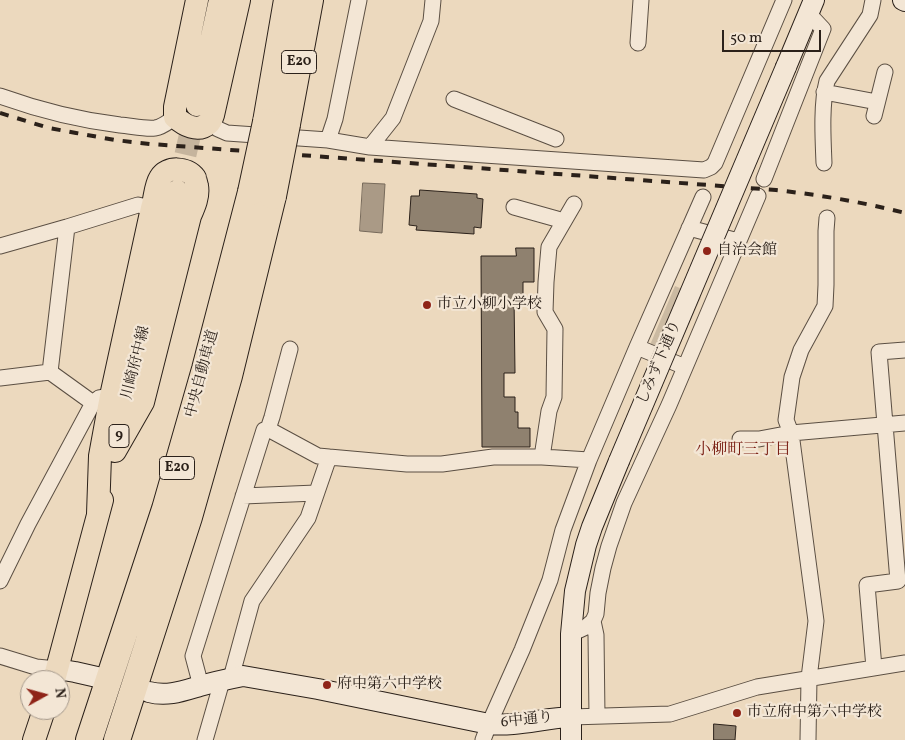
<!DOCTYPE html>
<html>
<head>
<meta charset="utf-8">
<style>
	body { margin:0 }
	#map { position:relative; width:905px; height:740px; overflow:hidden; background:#ecd9be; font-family:Vollkorn,serif }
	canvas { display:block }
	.north { position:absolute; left:20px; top:670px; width:50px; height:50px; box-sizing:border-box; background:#f3e6d5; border:1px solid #a3978a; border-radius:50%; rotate:83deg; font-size:14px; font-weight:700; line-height:20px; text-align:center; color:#2b211a }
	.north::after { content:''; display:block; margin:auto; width:18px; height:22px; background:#8f2418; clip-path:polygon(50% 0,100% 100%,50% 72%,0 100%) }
	.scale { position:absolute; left:722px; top:30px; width:99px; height:22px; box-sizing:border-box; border:2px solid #2b211a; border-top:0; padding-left:6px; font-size:15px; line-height:18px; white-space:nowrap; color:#2b211a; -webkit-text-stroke:4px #f3e6d5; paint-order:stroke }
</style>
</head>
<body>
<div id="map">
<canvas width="905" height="740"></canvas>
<div class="north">N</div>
<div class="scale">50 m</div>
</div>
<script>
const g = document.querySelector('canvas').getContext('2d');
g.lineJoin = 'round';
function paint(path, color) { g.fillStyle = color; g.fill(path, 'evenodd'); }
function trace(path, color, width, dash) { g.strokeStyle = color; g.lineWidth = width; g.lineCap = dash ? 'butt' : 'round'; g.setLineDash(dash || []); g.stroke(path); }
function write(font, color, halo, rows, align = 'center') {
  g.font = font + ' Vollkorn,"Noto Serif JP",serif'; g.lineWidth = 4.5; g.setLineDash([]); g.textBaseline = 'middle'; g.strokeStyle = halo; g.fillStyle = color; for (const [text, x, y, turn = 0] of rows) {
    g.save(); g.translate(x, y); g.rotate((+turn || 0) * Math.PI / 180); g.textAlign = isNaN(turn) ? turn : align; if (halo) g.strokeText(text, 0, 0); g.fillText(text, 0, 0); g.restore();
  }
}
paint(new Path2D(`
	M675,286l26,11 -29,66 -25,-11z`), '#cbbaa2');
const water = new Path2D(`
	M363,183l22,1 -3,49 -22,-2z`);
paint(water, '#aa9a86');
trace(water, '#776a5b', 1);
const building = new Path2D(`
	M420,190l57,4v4l6,1 -2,29 -7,-1v7l-58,-4 1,-4 -8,-1 2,-29h8z
	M516,248h18v34h-11v15h-9l1,76h-11v24h11v15h3v16h12v19h-48l-1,-191h35z
	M714,724l22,2 -1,14h-21z`);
paint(building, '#8f816f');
trace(building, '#2b211a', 1);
trace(new Path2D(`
	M178,187l18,-78`), '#c5b49d', 22, [22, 11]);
const street = new Path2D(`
	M638,43l3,-43
	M824,92l53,10
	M0,96c39,14 79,24 120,29 12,1 24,4 35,3 8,-1 14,-7 20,-11
	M454,99l102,40
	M874,116l11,-44
	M210,120l8,9 9,4 101,7 42,7 56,4 278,19 7,-3 4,-4 69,-163
	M328,140l7,-21 24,-119
	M370,147l23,-29 38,-97 2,-21
	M824,163c-1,-24 -3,-59 3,-82l43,-66 3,-15
	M764,179l59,-150 -15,-16
	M514,207l50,14
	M689,228l49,13
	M0,246l67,-19 71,-22 14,3
	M637,347l48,20
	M50,372l17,-145
	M0,378l50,-6 43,31
	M740,439h19l32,-6 114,-10
	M329,457l78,7h35l51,-7h49l47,3 48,-113 66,-150
	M542,457l7,-46 5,-14 1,-68 -10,-17 1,-30 3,-35 25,-43
	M243,496l73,-3
	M0,581l28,-57 65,-121 6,-5 12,-2
	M593,621l3,14 1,81
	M571,634l15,-7 7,-6 3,-7 2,-21 5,-25 6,-22 15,-43 45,-98 89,-209
	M0,656l36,11 21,2
	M874,668l-7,-83 31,-4 -19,-229 26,-2
	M231,678l21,-77 56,-83 21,-61 -11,-1 -50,-27 4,-12 18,-68
	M201,686l-8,-30 71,-226 4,-1
	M571,717l99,-3 87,-27 148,-24
	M205,740l17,-59
	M483,740l6,-16 33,-74 28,-70 13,-50 26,-70
	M808,740l1,-62 7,-57 -25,-188 -5,-13 6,-43 9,-27 24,-44 1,-21v-54l1,-13`);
const secondary = new Path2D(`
	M903,0l2,1
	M786,67l28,-67
	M57,669l18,3 22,5
	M149,692c18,5 34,-1 51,-6 14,-4 28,-7 43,-10l75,13 171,35c26,3 55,-6 82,-7
	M571,740v-106l4,-43 11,-46 6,-18 27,-66`);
const primary = new Path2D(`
	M197,0l-22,107v10c9,8 23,16 34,6 2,-2 3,-5 4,-8l26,-115
	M197,105l23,-105
	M121,425l56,-234
	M98,514l2,-58 11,-60 41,-188c3,-9 3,-22 8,-30 7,-12 27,-11 35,0 0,1 2,7 2,8 2,10 -3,21 -7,30l-47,186 -28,49
	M54,680l48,-180
	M34,740l10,-30`);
const highway = new Path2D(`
	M266,122l21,-122
	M287,124l23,-124
	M89,740l76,-231 40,-140 46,-177
	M117,740l72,-223 40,-141 44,-180`);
trace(street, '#5b4f43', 17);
trace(secondary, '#2b211a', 22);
trace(primary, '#2b211a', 24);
trace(highway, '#2b211a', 28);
trace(street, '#f3e6d5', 15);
trace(secondary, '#f3e6d5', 20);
trace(primary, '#ecd9be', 22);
trace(highway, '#ecd9be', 26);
trace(new Path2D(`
	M0,113l49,15 27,5 39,7 35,4 626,46c44,5 86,12 129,23`), '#2b211a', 4, [9, 9]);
const secondaryBridge = new Path2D(`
	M619,461l167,-394`);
const highwayBridge = new Path2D(`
	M251,192l15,-70
	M273,196l14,-72`);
trace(secondaryBridge, '#2b211a', 22, []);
trace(highwayBridge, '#2b211a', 28, []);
trace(secondaryBridge, '#f3e6d5', 20);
trace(highwayBridge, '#ecd9be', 26);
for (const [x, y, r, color] of [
	[707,251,5,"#8f2418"],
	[427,305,5,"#8f2418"],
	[327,685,5,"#8f2418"],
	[737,713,5,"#8f2418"]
]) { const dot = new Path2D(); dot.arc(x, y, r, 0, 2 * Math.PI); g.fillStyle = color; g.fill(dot); trace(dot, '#f3e6d5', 2); }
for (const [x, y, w] of [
	[299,62,35],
	[119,436,20],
	[177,468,35]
]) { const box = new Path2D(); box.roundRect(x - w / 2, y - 11.5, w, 23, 4); g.fillStyle = '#f3e6d5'; g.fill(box); trace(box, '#2b211a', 1); }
write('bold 14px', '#2b211a', null, [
	["E20",299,62],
	["9",119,436],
	["E20",177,468]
]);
write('15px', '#2b211a', '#f3e6d5', [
	["自治会館",717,251],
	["市立小柳小学校",437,305],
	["府中第六中学校",337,685],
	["市立府中第六中学校",747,713]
], 'left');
write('15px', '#2b211a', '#f3e6d5', [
	["川崎府中線",137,363,-76],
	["しみず下通り",660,363,-67],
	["中央自動車道",203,374,-75],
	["6中通り",527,721,-6]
]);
write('16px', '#7a1f14', '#f3e6d5', [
	["小柳町三丁目",743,451]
]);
</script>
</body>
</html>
